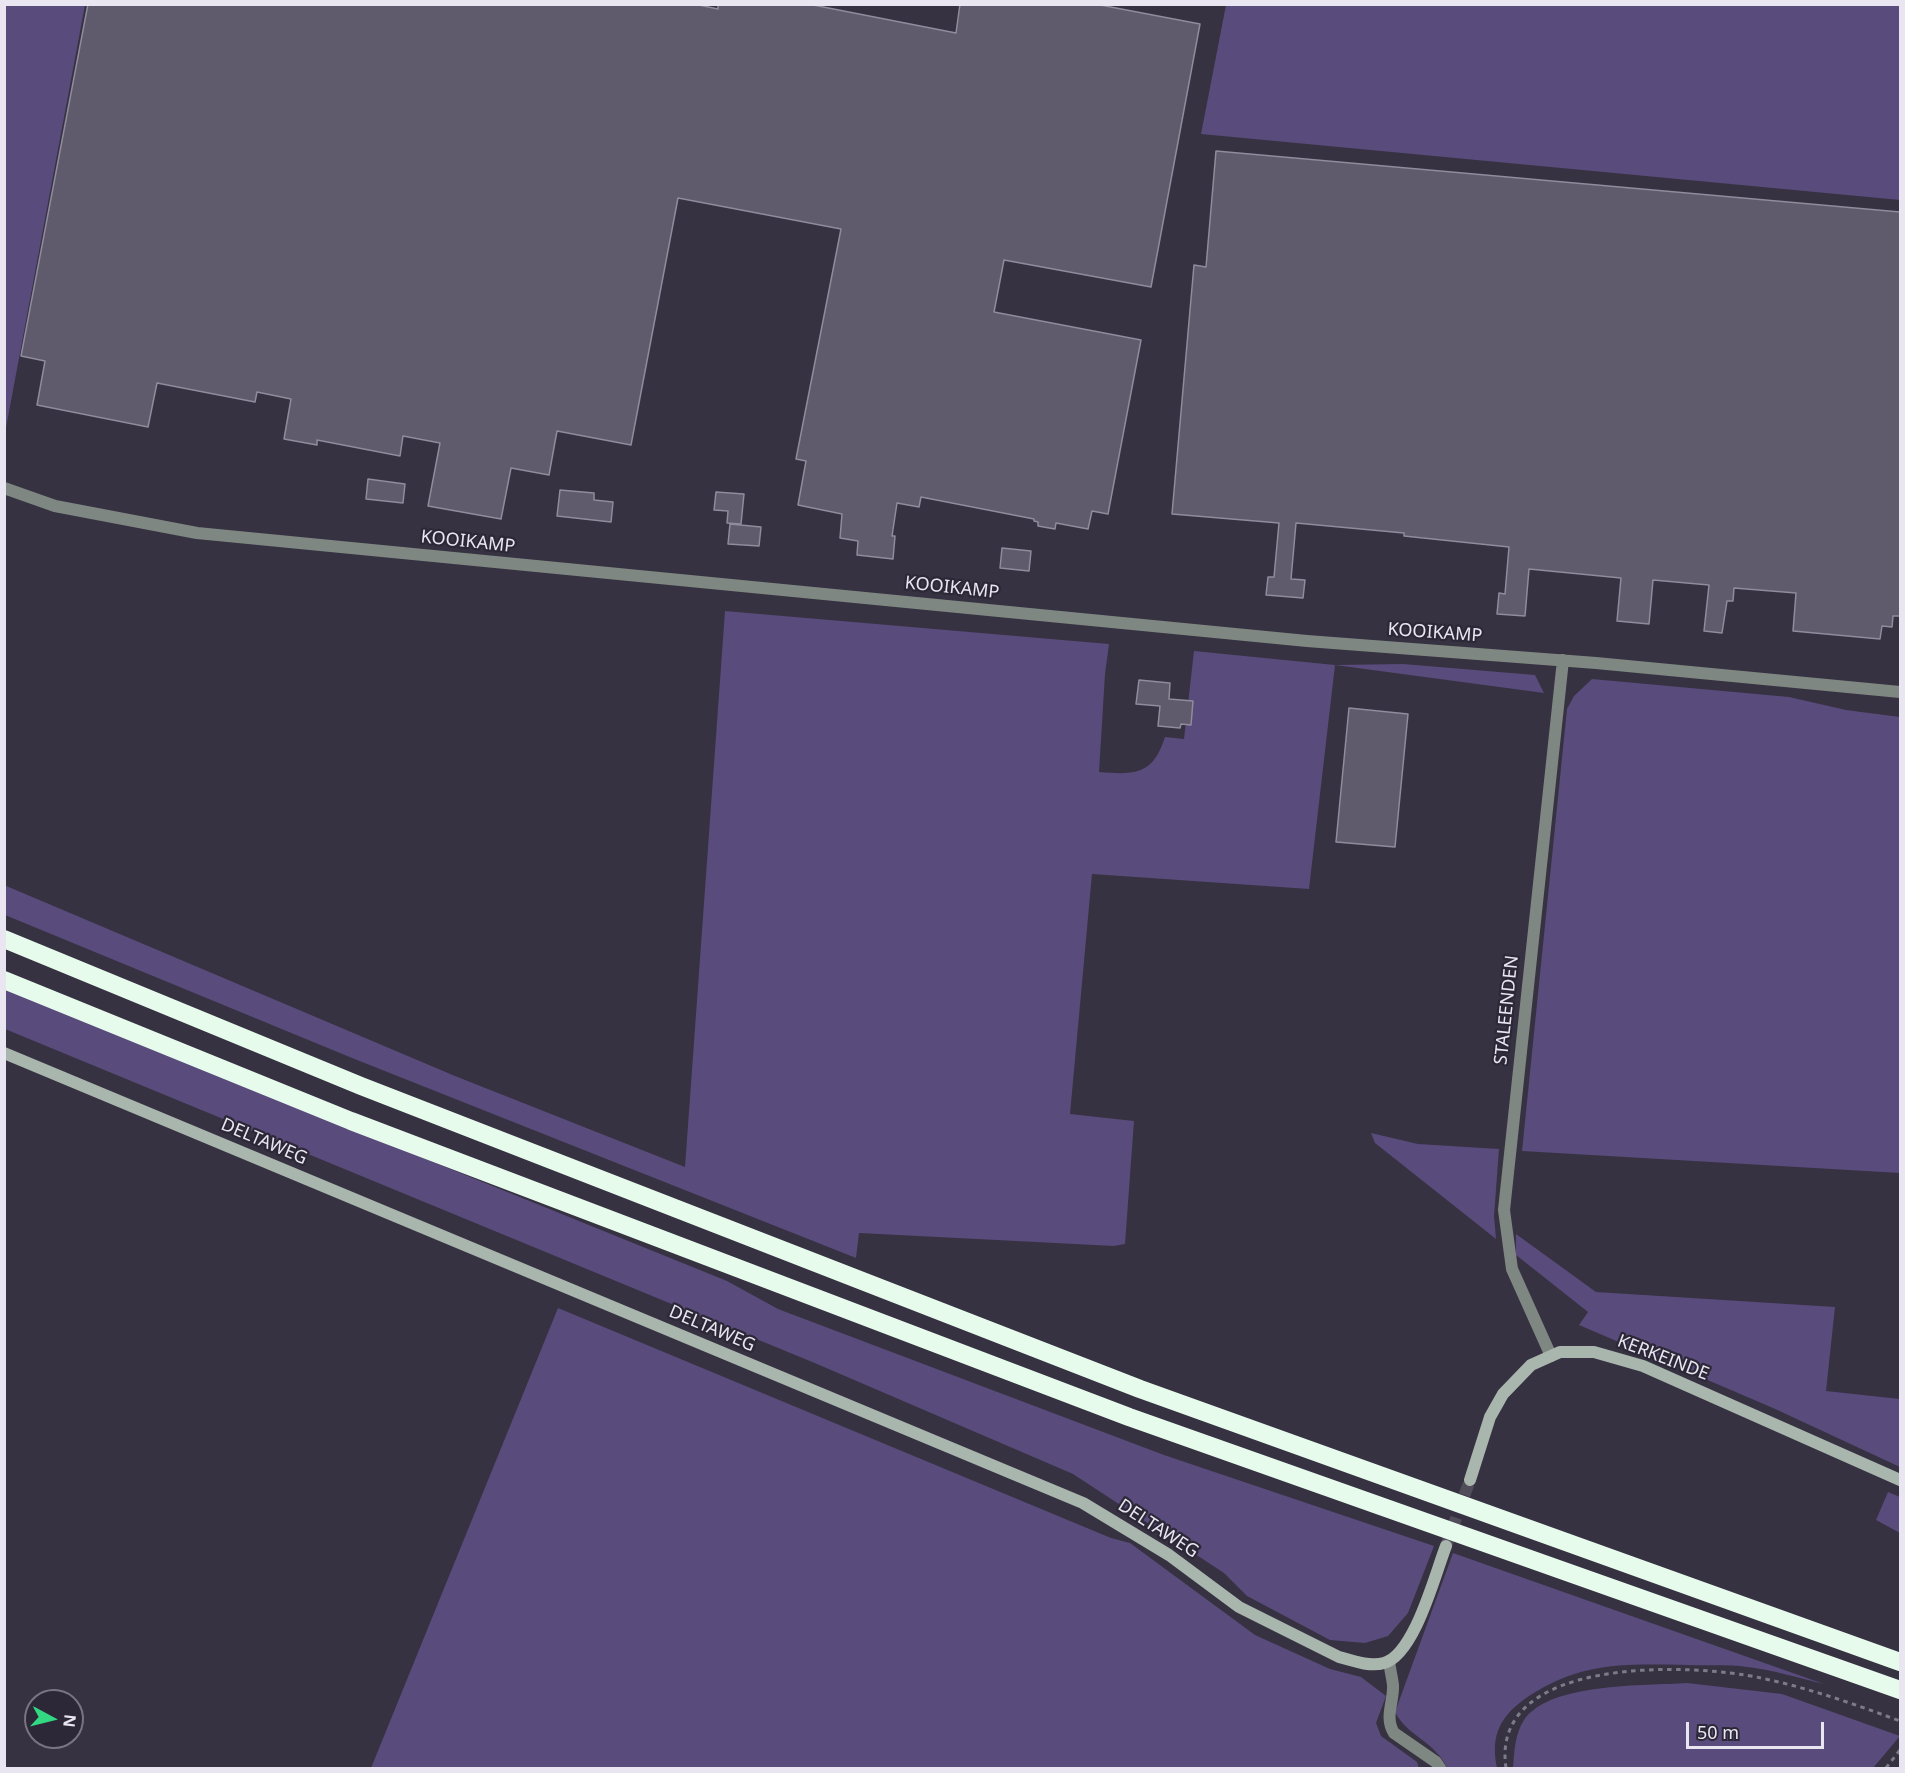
<!DOCTYPE html>
<html>
<head>
<meta charset="utf-8">
<style>
	body { margin:0 }
	#map { position:relative; width:1905px; height:1773px; overflow:hidden; background:#363241; font-family:"Noto Sans",sans-serif }
	canvas { display:block }
	.frame { position:absolute; inset:0; border:6px solid #e9e6f1; pointer-events:none }
	.north { position:absolute; left:24px; top:1689px; width:60px; height:60px; box-sizing:border-box; background:#2c2837; border:2px solid #787481; border-radius:50%; rotate:97deg; font-size:16px; font-weight:700; line-height:24px; text-align:center; color:#e9e6f1 }
	.north::after { content:''; display:block; margin:auto; width:21px; height:27px; background:#32d882; clip-path:polygon(50% 0,100% 100%,50% 72%,0 100%) }
	.scale { position:absolute; left:1686px; top:1722px; width:138px; height:27px; box-sizing:border-box; border:3px solid #e9e6f1; border-top:0; padding-left:8px; font-size:18px; line-height:21px; white-space:nowrap; color:#e9e6f1; -webkit-text-stroke:4px #2c2837; paint-order:stroke }
</style>
</head>
<body>
<div id="map">
<canvas width="1905" height="1773"></canvas>
<div class="frame"></div>
<div class="north">N</div>
<div class="scale">50 m</div>
</div>
<script>
const g = document.querySelector('canvas').getContext('2d');
g.lineJoin = 'round';
function paint(path, color) { g.fillStyle = color; g.fill(path, 'evenodd'); }
function trace(path, color, width, dash) { g.strokeStyle = color; g.lineWidth = width; g.lineCap = dash ? 'butt' : 'round'; g.setLineDash(dash || []); g.stroke(path); }
function write(font, color, halo, rows, align = 'center') {
  g.font = font + ' "Noto Sans",sans-serif'; g.lineWidth = 4.5; g.setLineDash([]); g.textBaseline = 'middle'; g.strokeStyle = halo; g.fillStyle = color; for (const [text, x, y, turn = 0] of rows) {
    g.save(); g.translate(x, y); g.rotate((+turn || 0) * Math.PI / 180); g.textAlign = isNaN(turn) ? turn : align; if (halo) g.strokeText(text, 0, 0); g.fillText(text, 0, 0); g.restore();
  }
}
paint(new Path2D(`
	M5,4l80,1 -80,428 -1,-428z
	M1226,5h674v195l-699,-66z
	M725,611l384,33 -4,30 -6,98c36,3 54,3 66,-35l19,2 10,-88 141,14 68,-1 132,11 9,18 -209,-28 -26,224 -217,-15 -22,240 64,7 -9,123 -11,2 -255,-13 -3,25 -504,-200 -347,-143 -1,-30 451,191 230,91z
	M1592,679l197,18 57,13 54,7v456l-378,-22 45,-442 7,-13z
	M4,988l723,293 51,28 386,146 270,91 -26,67 -20,23 -23,7 -35,-3 -83,-44 -23,-23 -151,-99 -256,-110 -812,-335z
	M1371,1133l47,11 81,5 -5,67 2,23 -121,-96z
	M1516,1234l80,58 239,15 -9,84 74,8v68l-127,-59 -194,-83 9,-13 -72,-57z
	M558,1308l553,230 19,5 125,92 75,34 31,8 25,19 -10,27 5,13 36,26 2,6h-1048z
	M1888,1492l12,5v36l-24,-13z
	M1453,1553l371,131c-25,-6 -51,-14 -77,-17 -19,-3 -40,-1 -59,-2 -62,-1 -105,-4 -159,31 -28,19 -39,38 -32,72h-50c-12,-27 -39,-31 -52,-56z
	M1687,1683l95,11 118,42 -27,32h-360c1,-15 2,-35 11,-48 26,-38 122,-34 163,-37z`), '#594b7b');
const building = new Path2D(`
	M88,4h606l24,5v-5h90l148,29 4,-29h135l105,20 -49,263 -147,-27 -10,52 147,28 -33,174 -16,-3 -4,18 -32,-6 -1,6 -17,-3v-4l-4,-1v-2l-113,-22 -2,10 -22,-4 -5,33h3l-2,23 -36,-4 1,-14 -18,-3 2,-24 -44,-9 8,-44 -10,-2 45,-230 -163,-31 -47,247 -74,-14 -8,44 -38,-7 -10,51 -73,-13 12,-63 -37,-7 -3,20 -83,-16v5l-33,-6 7,-40 -34,-7 -2,10 -98,-19 -9,44 -111,-22 8,-44 -24,-5z
	M1216,151l684,61v404h-7l-1,11 -10,-1 -2,13 -87,-8 3,-38 -62,-5 -1,13h-6l-5,32 -18,-2 5,-46 -56,-5 -4,44 -32,-3 4,-43 -92,-9 -4,47 -28,-2 2,-21 6,1 4,-47 -105,-11v-3l-108,-10 -5,56 14,1 -2,18 -37,-3 2,-18h6l5,-54 -107,-9 22,-249 12,2z
	M368,479l37,5 -2,19 -37,-4z
	M560,490l34,3v7l19,2 -2,20 -54,-6z
	M716,492l28,2 -3,30 -14,-1 1,-12 -14,-1z
	M730,524l31,3 -2,19 -31,-2z
	M1002,548l29,3 -2,20 -29,-3z
	M1139,680l31,3 -1,16 24,2 -2,24 -10,-1 -1,4 -22,-2 2,-20 -24,-2z
	M1349,708l59,6 -13,133 -59,-5z`);
paint(building, '#5f5a6c');
trace(building, '#908b9d', 1.5);
trace(new Path2D(`
	M1446,1546l24,-66`), '#514d5b', 12, [12, 6]);
trace(new Path2D(`
	M1506,1768c-17,-113 186,-105 255,-90 48,10 93,26 139,43
	M1886,1768l14,-18`), '#7e7b88', 3, [4.5, 4.5]);
trace(new Path2D(`
	M4,488l51,18 142,27 1110,108 289,22 304,29
	M1551,1356l-39,-87 -8,-59 59,-550
	M1389,1661c1,8 3,16 4,24 1,17 -9,32 1,48l42,29 4,6`), '#7f8782', 12);
trace(new Path2D(`
	M4,1053l1079,450 86,52 70,52 100,50c14,4 31,10 45,6 31,-9 51,-89 62,-117
	M1470,1480l20,-63 13,-23 28,-29 29,-13h34l49,14 257,114`), '#a9b6ad', 12);
trace(new Path2D(`
	M4,939l357,147 779,303 760,273
	M4,980l347,141 778,296 771,273`), '#e7fbed', 18);
write('18px', '#e9e6f1', '#2c2837', [
	["KOOIKAMP",468,542,6],
	["KOOIKAMP",952,588,6],
	["KOOIKAMP",1435,633,4],
	["STALEENDEN",1507,1010,-84],
	["DELTAWEG",264,1142,23],
	["DELTAWEG",712,1329,23],
	["KERKEINDE",1663,1358,21],
	["DELTAWEG",1158,1529,33]
]);
</script>
</body>
</html>
